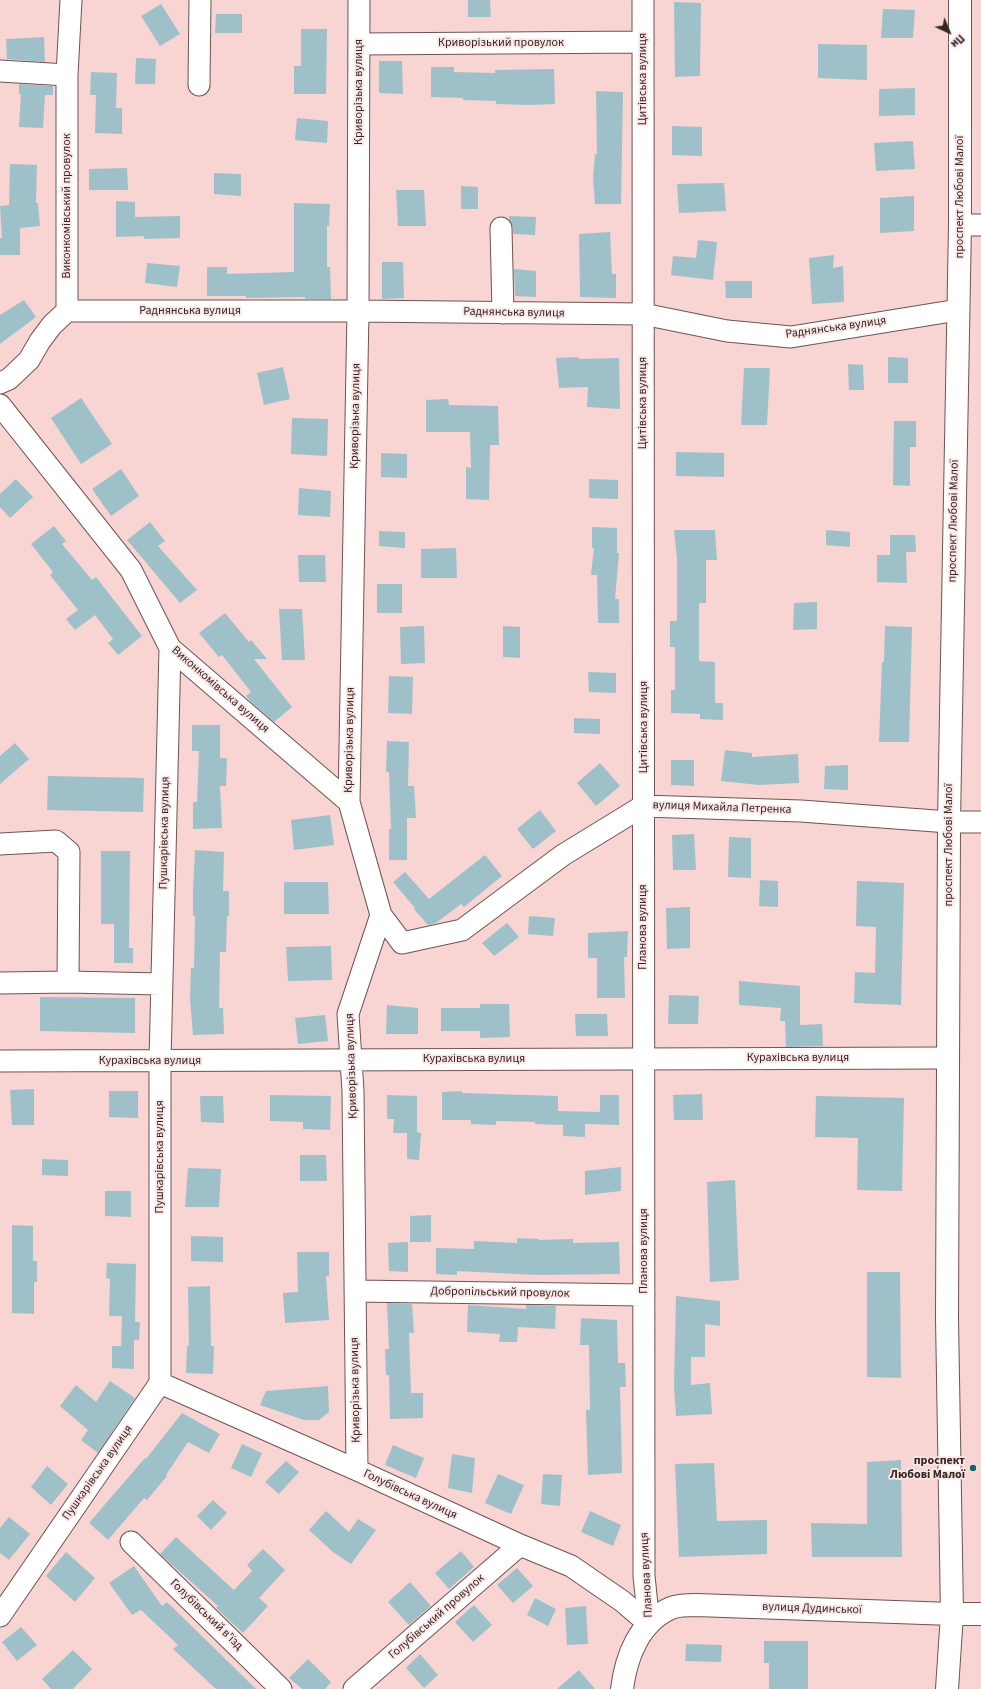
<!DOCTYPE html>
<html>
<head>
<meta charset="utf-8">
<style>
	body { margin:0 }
	#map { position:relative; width:981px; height:1689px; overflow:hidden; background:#f8d4d3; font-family:"Source Sans 3",sans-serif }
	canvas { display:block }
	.north { position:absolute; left:929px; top:12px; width:40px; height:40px; -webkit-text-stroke:3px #fbe6e5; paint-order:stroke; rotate:136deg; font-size:11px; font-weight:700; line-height:16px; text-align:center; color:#342726 }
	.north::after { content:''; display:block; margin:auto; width:14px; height:18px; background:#342726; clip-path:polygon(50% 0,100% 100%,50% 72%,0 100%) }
</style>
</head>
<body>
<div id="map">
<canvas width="981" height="1689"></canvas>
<div class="north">Пн</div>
</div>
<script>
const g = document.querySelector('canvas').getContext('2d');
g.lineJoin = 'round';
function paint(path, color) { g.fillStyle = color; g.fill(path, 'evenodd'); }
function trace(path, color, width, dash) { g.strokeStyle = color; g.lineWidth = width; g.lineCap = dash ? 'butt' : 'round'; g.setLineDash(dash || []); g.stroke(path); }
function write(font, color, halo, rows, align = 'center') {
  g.font = font + ' "Source Sans 3",sans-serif'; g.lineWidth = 3.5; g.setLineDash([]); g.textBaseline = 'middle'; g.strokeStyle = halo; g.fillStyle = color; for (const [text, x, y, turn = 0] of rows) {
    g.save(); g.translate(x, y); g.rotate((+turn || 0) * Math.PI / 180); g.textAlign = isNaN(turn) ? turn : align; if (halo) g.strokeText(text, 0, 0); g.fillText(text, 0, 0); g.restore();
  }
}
paint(new Path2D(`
	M468,0h22l1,17h-23z
	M674,2l27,1 -1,73 -25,1z
	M161,4l19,30 -20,12 -19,-30z
	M883,9l32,1 -2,28h-32z
	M216,14h26v19h-27z
	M301,29h26l-1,65h-32v-28h7z
	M44,37l1,25 -38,-3 -1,-20z
	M818,44l49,1v35l-49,-2z
	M136,58l20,1 -1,25h-20z
	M379,61h23l1,33 -24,-1z
	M431,67h23v5l41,1v-3l59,-1 1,35 -27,1 -32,-1v-3l-33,-1v-2l-32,-1z
	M91,72l26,1 -1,35h6v26l-27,-1 1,-38h-6z
	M19,84l34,2v9h-8l-2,33 -24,-1 2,-33h-2z
	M915,88v27l-36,1v-27z
	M596,91l27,1 -2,112h-26l-2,-26 2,-24h2z
	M297,118l31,3 -1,22 -32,-3z
	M672,126l30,1v29l-30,-1z
	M913,141l2,28 -39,2 -2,-28z
	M10,164l27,1 -1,38h2l2,23 -20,2v27h-20v-17h2l-2,-32 9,-1z
	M127,168l1,22h-39v-21z
	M214,173l27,1v22l-27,-2z
	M724,183l2,28 -47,2 -2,-29z
	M461,186l17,1v22h-17z
	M396,190h28l2,36h-28z
	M914,196v35l-34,2v-35z
	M116,201l19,1v15l45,-1v22l-36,1v-3l-28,1z
	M294,203l36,1 -1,22h-2v41h3l1,32h-26v-2l-59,1v-2h-39v-29h20v7l67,-2z
	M509,216l27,1 -1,18 -22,-1v-7l-4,-7z
	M610,232l2,42h4v24l-36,-1 -1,-63z
	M698,240l19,2 -4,38 -42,-5 2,-19 23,2z
	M834,255l-1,13 10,-2 1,36 -32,2 -3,-46z
	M382,262h21l1,36 -22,1z
	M147,263l33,3 -3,21 -32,-4z
	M514,269l22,2v26l-21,-1z
	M725,281h27v17h-26z
	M24,300l12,17 -36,27v-29z
	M579,357v2l40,-1 1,51 -33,-2 1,-20 -29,1 -3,-30z
	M888,357l20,1v25h-20z
	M848,364l15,1 1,25h-15z
	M283,367l7,32 -26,6 -7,-32z
	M744,368h26l-3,57h-26z
	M81,398l31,46 -31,20 -30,-46z
	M448,399l1,6 49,1 1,39h-9l-1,55 -23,-1v-32l5,1 -1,-36h-44v-32z
	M292,418l36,1 -1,37 -36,-2z
	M894,421h22v26h-6v39l-17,-1z
	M676,452l48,1v24l-48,-1z
	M381,453l26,1v24l-26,-1z
	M121,469l18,27 -28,20 -19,-27z
	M16,479l17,18 -23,21 -10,-11v-13z
	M589,479l29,1v19l-29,-1z
	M299,488l32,3 -1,26 -32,-2z
	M150,522l15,19 -7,5 39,44 -17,13 -53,-63z
	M54,526l12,15 -4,3 30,36 4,-3 46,59 -24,19 -10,-12 5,-4 -18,-24 -20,15 -9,-11 12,-9 -28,-35 3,-3 -22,-28z
	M592,527l25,1v25h2l-4,46h4v24h-21l-1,-48h-6l3,-27h-2z
	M674,530h41l2,30h-11v43h-7v58l16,1v41h8v17l-23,-1v-5l-29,-1v-23h4v-43h-5v-26h7v-62z
	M826,530l24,2v15l-24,-2z
	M379,531l26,1v16l-26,-2z
	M890,535h25l1,17h-10l1,31 -30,-1v-27h13z
	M456,548l1,30h-36v-29z
	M298,555h27l1,27h-27z
	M377,584h25v29h-25z
	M817,602v27l-24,1 1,-27z
	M279,609h23l3,51h-23z
	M225,613l24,29 2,-2 16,19h-13l38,48 -18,15 -24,-21 -4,-5 5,-4 -29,-37 -3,2 -20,-24z
	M424,626l1,37 -24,1 -1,-37z
	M503,626l17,1v31l-17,-1z
	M885,626l27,1 -3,115h-30l3,-80h2z
	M588,672l28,1v20l-27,-1z
	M389,676l24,1 -1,37 -24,-1z
	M574,718l26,1v15l-26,-1z
	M192,725h28v33h7l-1,28h-6l2,42 -29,1v-27h4l2,-51h-7z
	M387,741l22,1 -1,44h6l2,32h-9v42h-18v-31h2l-2,-57h-3z
	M15,743l14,16 -29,25v-28z
	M725,750l27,3v4l46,-3 1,29 -40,2 -38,-4z
	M671,760h23v26l-23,-1z
	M600,763l20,23 -24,20 -19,-23z
	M848,765v25l-24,-1 1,-23z
	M48,776l96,2 -1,34 -96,-2z
	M540,810l16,21 -23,18 -16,-20z
	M330,815l4,30 -40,5 -3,-30z
	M694,834l2,36h-23l-1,-35z
	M729,837l22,1v40l-23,-1z
	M195,850l29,2 -1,39h6v25h-2l-1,36h-6l-1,56h4l1,26 -31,1 -3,-36 1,-31h3l1,-52h-2v-26z
	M101,851h29l-1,97h4v15h-19v-39h-13z
	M485,855l17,21 -38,31 -3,-3 -25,19 -8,2 -14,-16 1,-1 -22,-26 12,-10 24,27z
	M760,880l18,1v26l-19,-1z
	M857,881l47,2 -3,122 -47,-2 1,-31 20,1 1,-46 -20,-1z
	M284,882h44l1,32h-45z
	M690,907v41l-23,1 -1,-41z
	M529,916l26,2 -2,18 -25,-2z
	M507,923l12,14 -25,19 -12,-13z
	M628,931l-1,26h-3l1,41h-28v-40h-9v-25z
	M331,946l1,34 -44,1 -2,-34z
	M739,981l61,5v39l22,-1 1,22 -37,1 -1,-26h-5l1,-13 -42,-3z
	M669,995l30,1 -1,28h-30z
	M40,997l95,1v35l-95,-2z
	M480,1004h29l1,33 -30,1v-7h-39v-23h39z
	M387,1005l31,3v26h-32z
	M575,1014h32l1,22h-32z
	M325,1015l3,26 -30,3 -3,-26z
	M34,1089v36h-22l-2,-35z
	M109,1091h29v27l-29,-1z
	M462,1091v2l96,3v15l42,1v-17h19v30l-34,-1v13l-22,-1v-11l-28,-1v-2l-39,-1v4l-25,-1v-4h-29v-28z
	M702,1094l1,26h-29l-1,-25z
	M270,1095l61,1 -1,34 -27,-1v-7l-33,-1z
	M387,1095l30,1v36l4,1 -2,27 -12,-1v-26h-14l1,-14h-7z
	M200,1096h23l1,27 -23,-1z
	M816,1096l88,2 -2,93 -45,-1 1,-52 -43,-1z
	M300,1155h26l1,26h-27z
	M42,1159l26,1v16l-26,-1z
	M621,1167v24l-36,4v-24z
	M188,1168l33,1 -2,38h-34z
	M735,1180l4,100 -29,2 -3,-100z
	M105,1191h26v26l-26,-1z
	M431,1215v27h-21v-26z
	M12,1225l21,1v35h4v21h-3v32l-22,-1z
	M191,1236l32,1v25l-32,-1z
	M517,1238l22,1v1l34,-1v4l46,-1 1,32 -82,1 -81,-4v4l-21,-1v-26l38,1v-8l43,2z
	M408,1242v30l-19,-1 -1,-28z
	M297,1252h32v24h-3l3,44 -44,3 -2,-30 15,-1z
	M107,1263l29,1 -1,58h5l-1,18h-5v29l-22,-1v-22h9l1,-30h-13l1,-37 -4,-1z
	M867,1272h33l1,106 -34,-1z
	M210,1286l1,60h3l-1,28 -27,-1 1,-27h2l-1,-59z
	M676,1296l44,5v25l-15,-2v33h-14v28l19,-2 2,31 -36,2 -2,-30z
	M387,1303l25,1 2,29h-5l2,60h12v25l-33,1 -1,-44h-3l-1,-26h4z
	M468,1305l58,4v-4l30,1 -1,23 -37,-2 -1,15h-18l1,-8 -33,-2z
	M581,1318l36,2 1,43h7l1,24h-6l2,86 -34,2 -2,-65h4l-1,-65h-9z
	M110,1381l25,17 -37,55 -17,-13 7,-10 -28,-24 16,-21 20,17z
	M328,1386l1,26 -10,8h-15l-44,-15 6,-14z
	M182,1413l38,21 -11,19 -21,-11 -22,33 1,1 -20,24 -3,-2 -36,42 -19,-17 56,-65 1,1z
	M242,1444l20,9 -11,24 -20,-9z
	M393,1445l31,13 -8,20 -31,-13z
	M452,1454l23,4 -3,35 -24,-5z
	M901,1460l1,97h-90l-1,-34 56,1v-62z
	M286,1461l13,11 -20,22 -14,-12z
	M714,1463l3,58 50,-1v34l-88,3 -4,-93z
	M47,1466l21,18 -17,21 -20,-18z
	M498,1474l26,11 -13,29 -26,-11z
	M543,1474l19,1 -2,31 -19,-2z
	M213,1500l14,13 -16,17 -14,-14z
	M326,1511l23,21 9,-13 18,11 -25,34 -18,-12 -24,-22z
	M590,1511l31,14 -8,21 -32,-14z
	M9,1517l21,17 -21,26 -9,-7v-25z
	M176,1537l58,53 18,-19 -5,-6 16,-16 22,21 -26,28 9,8 -25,27 -27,-25 2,-2 -58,-52z
	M461,1551l13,16 -25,22 -14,-16z
	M66,1552l29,26 -20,24 -29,-26z
	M134,1566l28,40 5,-4 89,87h-40l-43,-40 5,-4 -37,-35 -9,5 -23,-32z
	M517,1568l16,18 -20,17 -16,-18z
	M410,1582l21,24 -22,19 -21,-23z
	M535,1598l21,11 -8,17 -21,-11z
	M474,1605l18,20 -19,17 -18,-20z
	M586,1606l2,38 -21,1 -2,-37z
	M21,1627l16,18 -20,16 -15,-19z
	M764,1641h44v48h-39v-26h-5z
	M686,1644l36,1 -1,17 -36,-1z
	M73,1650l19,19 -19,20h-22l-9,-10z
	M420,1654l18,21 -14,13 -18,-20z
	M308,1659l23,23 -6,7h-23l-13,-11z
	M579,1670l16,19h-38z`), '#9ec1c9');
const minor = new Path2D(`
	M643,0l1,1576 5,48
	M359,44l284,-2
	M0,71l67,4
	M199,85l1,-85
	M960,225h21
	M501,228l2,85
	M67,311h291l285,3 84,17 64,6 167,-27
	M0,383l9,-4 20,-19 11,-19 12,-16 15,-14v-236l4,-75
	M0,405l131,165 39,78 179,154
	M0,844l56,-3 13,11 -1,130 -68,1
	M381,915l21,28 60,-13 101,-75 80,-49 158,5 148,11h32
	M68,982l93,2
	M0,1061l948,-3
	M355,1291l289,4
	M160,1383l197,87 163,75 51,21 51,35 27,23
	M357,1470l-4,-379 -5,-77 33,-99 -32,-113 9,-491 1,-311
	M131,1542l150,147
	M0,1616l160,-233v-322l10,-413
	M354,1689l166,-144`);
const major = new Path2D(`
	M622,1689c4,-32 17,-67 49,-81 7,-3 17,-3 25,-3l256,9h29
	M947,1689l5,-75 -5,-296 2,-496 11,-597v-225`);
trace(minor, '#705352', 23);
trace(major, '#705352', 24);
trace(minor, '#fff', 21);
trace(major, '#fff', 22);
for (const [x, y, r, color] of [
	[973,1468,4,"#196370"]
]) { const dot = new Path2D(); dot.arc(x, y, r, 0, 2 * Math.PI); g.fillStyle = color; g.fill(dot); trace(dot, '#fbe6e5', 1.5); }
write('12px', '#342726', '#fbe6e5', [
	["Криворізький провулок",501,43],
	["Цитівська вулиця",643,79,-90],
	["Криворізька вулиця",359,92,-90],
	["проспект Любові Малої",960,197,-90],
	["Виконкомівський провулок",67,206,-90],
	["Раднянська вулиця",190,311],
	["Раднянська вулиця",514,313,1],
	["Раднянська вулиця",836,328,-8],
	["Цитівська вулиця",643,403,-90],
	["Криворізька вулиця",356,416,-89],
	["проспект Любові Малої",954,521,-89],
	["Виконкомівська вулиця",220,690,41],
	["Цитівська вулиця",644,727,-90],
	["Криворізька вулиця",350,740,-89],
	["вулиця Михайла Петренка",722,808,2],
	["Пушкарівська вулиця",165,833,-89],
	["проспект Любові Малої",949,845,-90],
	["Планова вулиця",643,927,-90],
	["Курахівська вулиця",798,1058],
	["Курахівська вулиця",474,1059],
	["Курахівська вулиця",150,1061],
	["Криворізька вулиця",352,1066,-92],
	["Пушкарівська вулиця",160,1157,-90],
	["Планова вулиця",644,1251,-90],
	["Добропільський провулок",500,1293,1],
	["Криворізька вулиця",356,1390,-91],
	["Пушкарівська вулиця",98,1473,-55],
	["Голубівська вулиця",410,1495,25],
	["Планова вулиця",647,1575,-93],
	["вулиця Дудинської",812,1609,2],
	["Голубівський в’їзд",206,1615,44],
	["Голубівський провулок",437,1617,-41]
]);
write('bold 12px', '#342726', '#fbe6e5', [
	["проспект",965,1461],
	["Любові Малої",965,1475]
], 'right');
</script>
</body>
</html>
